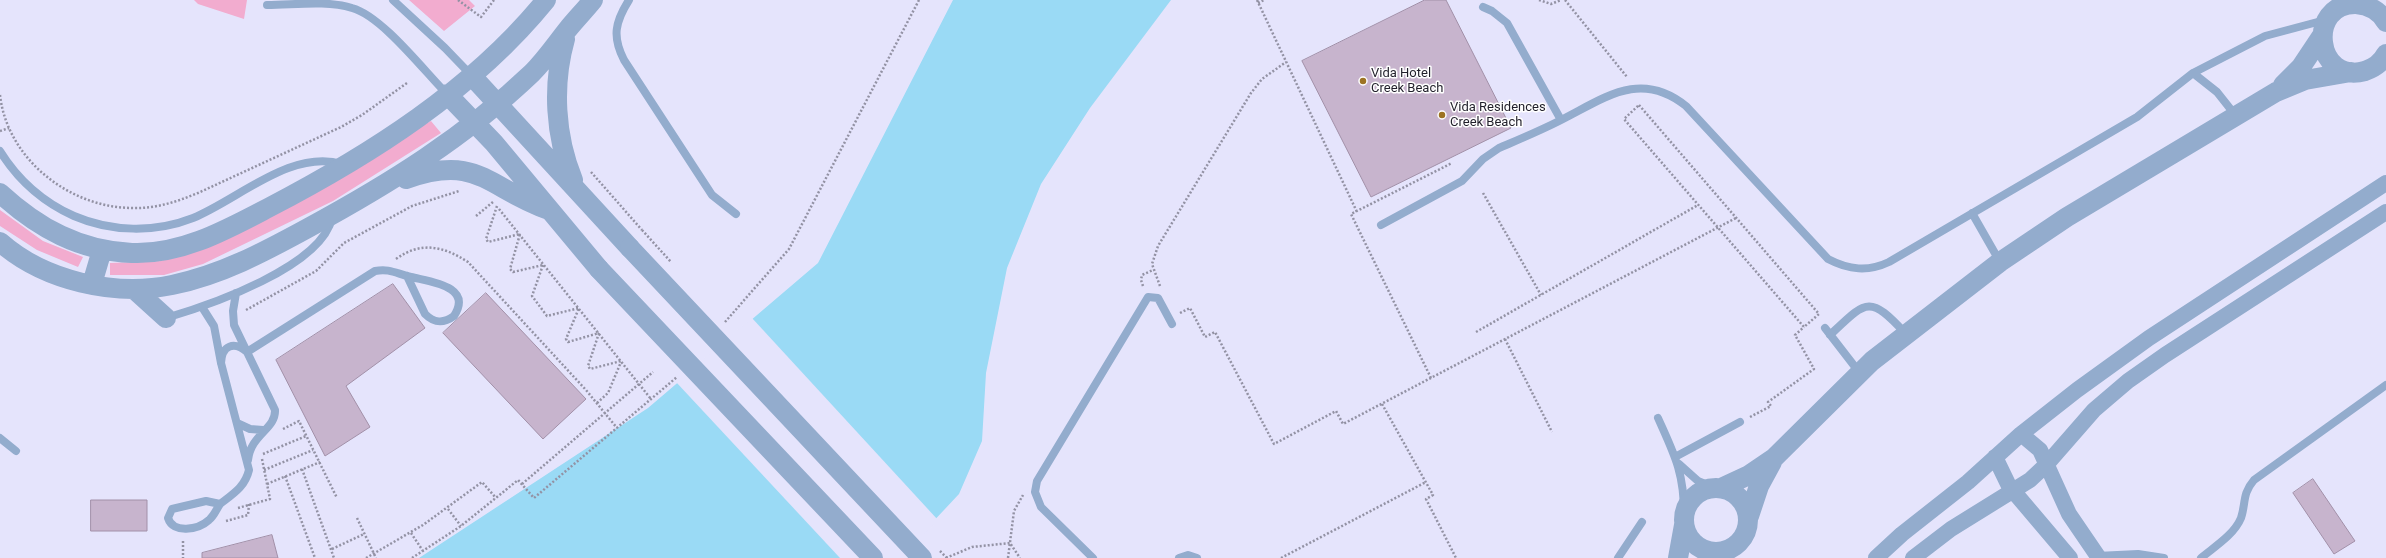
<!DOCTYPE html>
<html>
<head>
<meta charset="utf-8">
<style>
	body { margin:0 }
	canvas { display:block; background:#e5e4fc }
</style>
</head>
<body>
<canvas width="2386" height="558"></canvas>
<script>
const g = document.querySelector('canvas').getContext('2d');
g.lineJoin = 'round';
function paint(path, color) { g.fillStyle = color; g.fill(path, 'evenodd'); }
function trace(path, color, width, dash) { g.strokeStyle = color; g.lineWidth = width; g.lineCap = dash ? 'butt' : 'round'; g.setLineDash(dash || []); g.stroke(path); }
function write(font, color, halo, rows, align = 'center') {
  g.font = font + ' Roboto,sans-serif'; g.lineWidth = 3; g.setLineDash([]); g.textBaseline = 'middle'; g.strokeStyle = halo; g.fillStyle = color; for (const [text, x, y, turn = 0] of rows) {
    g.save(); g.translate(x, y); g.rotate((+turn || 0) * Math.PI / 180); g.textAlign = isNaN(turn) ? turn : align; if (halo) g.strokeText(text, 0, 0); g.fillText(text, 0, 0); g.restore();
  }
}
paint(new Path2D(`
	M194,0h53l-3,19 -46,-15z
	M409,0h60l6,6 -31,25z
	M431,121l10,12 -108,68 -130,63 -39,11h-54v-12l51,-2z
	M0,210l43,31 40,16 -5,10 -41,-17 -37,-24z`), '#f2accf');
paint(new Path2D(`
	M953,0h218l-81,108 -49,76 -34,84 -21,105 -4,68 -23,53 -60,64h-480l229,-150 170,-145z`), '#9adaf5');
paint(new Path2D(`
	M752,318l186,202 -36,38h-62l-164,-176z`), '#e5e4fc');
const building = new Path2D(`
	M1425,0h21l65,128 -140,69 -69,-136z
	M393,284l32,44 -79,58 24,41 -45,29 -49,-96z
	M486,293l100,106 -43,40 -100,-106z
	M2313,479l42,62 -21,13 -41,-61z
	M91,500h56v31h-56z
	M272,535l6,23h-76v-5z`);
paint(building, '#c7b4cd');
trace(building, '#a290a8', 1);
trace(new Path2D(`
	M458,0l23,17 13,-17
	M1257,0l100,212
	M1539,0l12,4 10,-4
	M1565,0l62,77
	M1258,3l6,-3
	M0,95c7,63 68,112 131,113 24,1 45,-6 67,-15l143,-66 21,-12 45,-32
	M1639,105l180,209 -15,13 -180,-208z
	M0,131l9,-3
	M591,172l51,58
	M1483,193l58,102
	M497,206l-11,33 2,3 32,-8 -10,35 3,3 30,-7
	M499,209l152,190
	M476,216l17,-14
	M396,259c25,-18 47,-13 72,3l118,128 31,38
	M543,265l-11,31 15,20 32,-8 -13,31 2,3 31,-9
	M1143,286l-2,-6 1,-5 11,-5
	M1160,286l-8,-22 6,-18 93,-153 11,-14 24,-17
	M246,310l70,-39 28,-28 68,-37 47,-15
	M1180,313l10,-5 15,29 10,-5 59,112 62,-33 7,13 393,-206
	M725,322l64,-73 130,-249
	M1476,332l222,-127
	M599,333l-11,33 2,3 31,-8
	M1505,339l47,93
	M1431,378l-80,-164 101,-51
	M597,403l11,-10 13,-31
	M1382,404l51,91 -7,4 30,59
	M1750,417l21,-11 -3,-4 46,-33 -19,-34 9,-8
	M283,429l16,-8 38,77
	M263,454l43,-18
	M302,469l32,89
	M264,470l49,-20
	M285,476l30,82
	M267,484l53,-22
	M522,484l131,-112
	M238,508l32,-9 -8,-40
	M448,509l13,17
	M357,518l19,40
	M226,521l22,-6 1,-11
	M411,533l12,18
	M183,541v17
	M332,549l32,-15
	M366,558l57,-33 59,-43 14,16
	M412,558l49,-32 57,-46 16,18 143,-121
	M946,558l26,-11 38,-4 10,15
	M1008,558l6,-47 9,-16
	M1281,558l145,-76`), '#9392a4', 2.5, [2, 2]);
trace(new Path2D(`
	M393,0l52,48 26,27
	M629,0c-14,22 -17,37 -5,60l88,135 24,19
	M267,5c27,0 59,-5 85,3 30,8 72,63 95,86
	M1483,7l9,4 15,12 54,97
	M2193,73l24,19 19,24
	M0,151c18,29 43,51 74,65 37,16 81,17 119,2 46,-19 98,-69 149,-54
	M1972,213l28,49
	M1381,225l81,-44 21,-22 16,-11c21,-9 43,-18 64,-29 43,-22 78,-49 123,-13l142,153c21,11 40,13 61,3l248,-145 56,-44 72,-37 60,-16
	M236,293l-3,18 1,14 41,85c1,19 -24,24 -27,50
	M202,307l12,19 7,37 28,107c-4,17 -16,24 -29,34
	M166,318c44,-13 155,-51 166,-100
	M1825,328l34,44
	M1830,335c36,-34 39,-41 75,-2
	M221,363c1,-18 13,-22 26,-11l128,-81c15,-3 22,3 36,6 20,5 62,9 43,39 -11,8 -20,7 -29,-2l-18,-38
	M1658,418c16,36 26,54 26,95
	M237,423l13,6 13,1
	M0,438l16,13
	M1675,457l65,-35
	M1679,464l19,17 17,7
	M206,501l14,3c-4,6 -6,12 -11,16 -11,10 -36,14 -41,-2l4,-9z
	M2097,556l41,-2 26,4
	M1093,558l-52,-51 -6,-15 2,-11 111,-184 10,1 14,26
	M1179,558l9,-3 9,3
	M1618,558l24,-36
	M2201,558c13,-11 33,-23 40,-40 5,-15 1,-24 13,-38l132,-95`), '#93accd', 8);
trace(new Path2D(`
	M2021,434l19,16 29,64 30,44
	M1995,457l14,29 61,72
	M1876,558l26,-24 66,-52 53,-48 56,-44 72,-52 237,-155
	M1913,558l38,-29 79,-49 16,-15 48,-55 34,-29 37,-26 221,-143`), '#93accd', 16);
trace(new Path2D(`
	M2386,22c-6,-11 -18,-17 -30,-18 -50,-1 -41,81 9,67 9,-3 17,-9 21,-17
	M565,39c-13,46 -10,97 8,141
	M471,75l159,173
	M2283,85l18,-18 20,-30
	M447,94l47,49 105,126
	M406,179c73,-26 82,10 143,31
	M0,193c38,35 80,58 132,60 49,2 94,-23 136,-45 102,-53 205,-118 278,-208
	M0,242c44,39 115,55 172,43 49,-10 92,-33 136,-57 81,-44 157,-91 224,-155 14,-14 24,-29 36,-44 8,-10 17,-19 25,-29
	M92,284l10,-34
	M134,289l32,29
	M1684 520a32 32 0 1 1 64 0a32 32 0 1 1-64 0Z
	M1721,488l28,-13 25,-17 98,-97 128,-99 67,-45 209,-125 29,-12 46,-8
	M1749,516l10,-30 13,-24
	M1678,558l6,-33`), '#93accd', 20);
trace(new Path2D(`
	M642,230l29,32
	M940,551l7,7`), '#9392a4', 2.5, [2, 2]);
trace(new Path2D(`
	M630,248l292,310
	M599,269l274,289`), '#93accd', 20);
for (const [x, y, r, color] of [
	[1363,81,4,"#9d7322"],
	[1442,115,4,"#9d7322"]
]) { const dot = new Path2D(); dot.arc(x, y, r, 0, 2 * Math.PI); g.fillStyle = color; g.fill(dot); trace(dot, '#fff', 1.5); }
write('13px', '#201f2a', '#fff', [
	["Vida Hotel",1371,74],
	["Creek Beach",1371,89],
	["Vida Residences",1450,108],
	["Creek Beach",1450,123]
], 'left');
</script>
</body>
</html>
